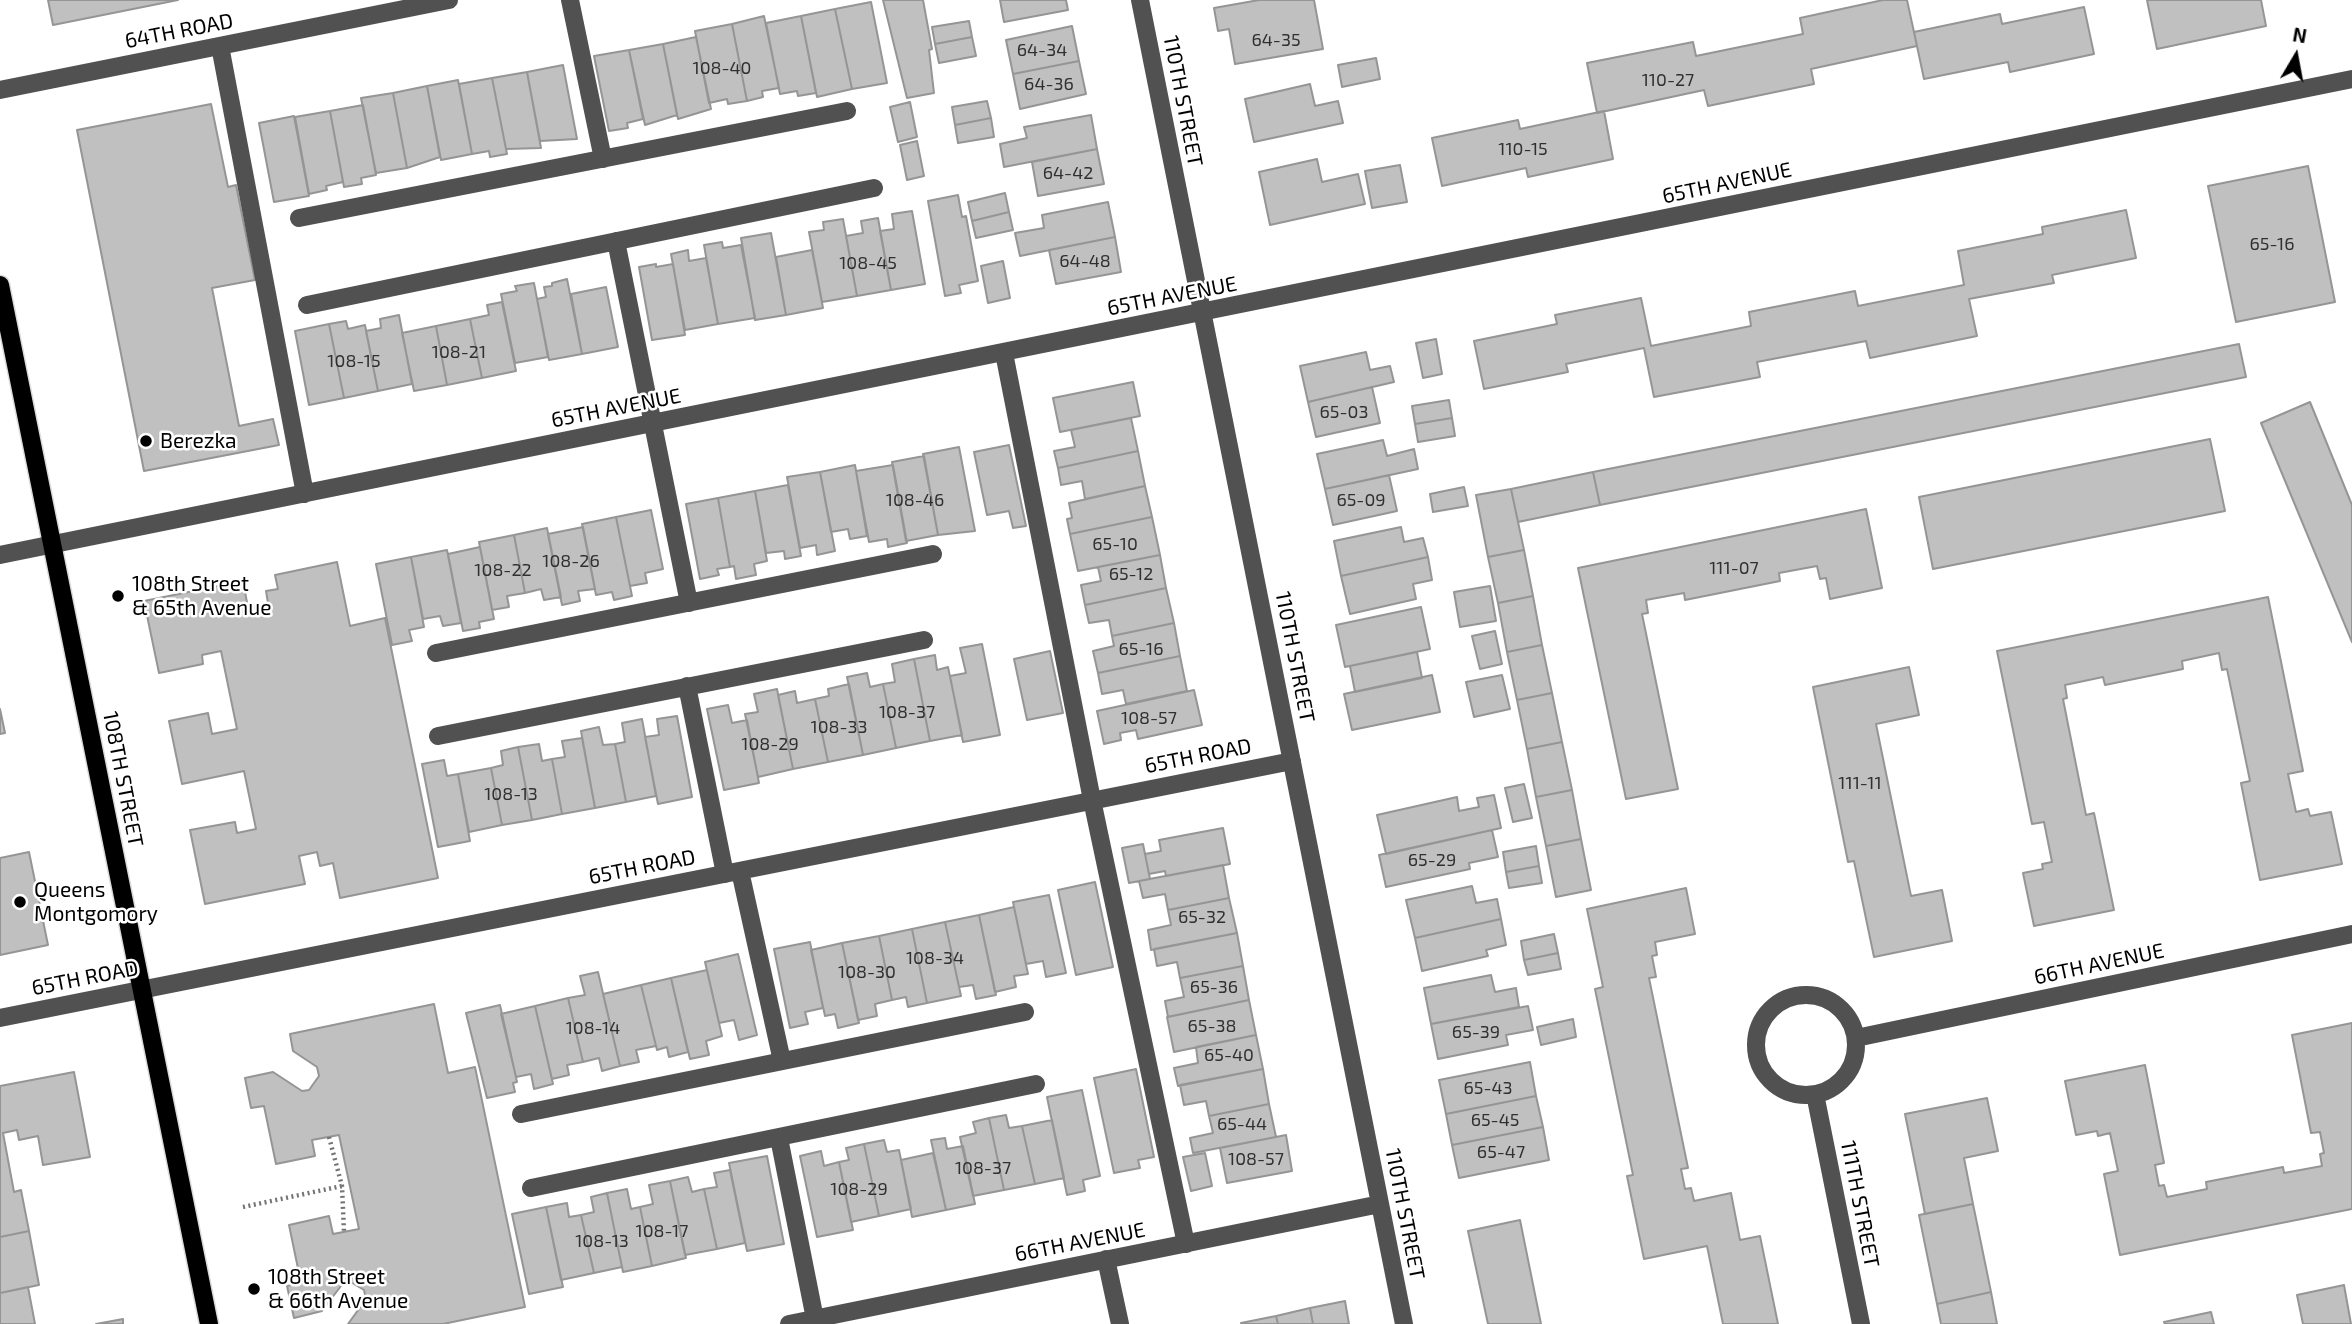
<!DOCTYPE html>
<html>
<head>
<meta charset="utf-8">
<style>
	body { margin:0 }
	#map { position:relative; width:2352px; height:1324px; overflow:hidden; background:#fff; font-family:"Exo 2",sans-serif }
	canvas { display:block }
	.north { position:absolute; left:2261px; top:21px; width:70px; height:70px; -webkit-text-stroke:5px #fff; paint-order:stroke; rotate:10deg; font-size:19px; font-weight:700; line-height:28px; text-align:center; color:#000 }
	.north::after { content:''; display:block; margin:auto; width:24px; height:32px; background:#000; clip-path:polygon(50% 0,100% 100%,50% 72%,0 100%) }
</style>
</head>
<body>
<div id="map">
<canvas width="2352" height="1324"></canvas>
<div class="north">N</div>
</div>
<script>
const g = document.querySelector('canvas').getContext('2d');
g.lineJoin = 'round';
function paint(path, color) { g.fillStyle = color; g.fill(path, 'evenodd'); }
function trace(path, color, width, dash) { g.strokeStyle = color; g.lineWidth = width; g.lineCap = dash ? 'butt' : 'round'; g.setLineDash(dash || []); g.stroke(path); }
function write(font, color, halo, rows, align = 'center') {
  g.font = font + ' "Exo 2",sans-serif'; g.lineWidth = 5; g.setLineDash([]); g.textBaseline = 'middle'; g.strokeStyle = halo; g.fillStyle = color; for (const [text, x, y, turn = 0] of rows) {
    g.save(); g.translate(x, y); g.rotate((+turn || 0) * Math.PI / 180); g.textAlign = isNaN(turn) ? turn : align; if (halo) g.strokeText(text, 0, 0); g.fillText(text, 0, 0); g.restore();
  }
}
const building = new Path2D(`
	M48,0h130l-125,25z
	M883,0h40l9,49 -3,1 5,43 -27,5z
	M1000,0h66l2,10 -64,12z
	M1259,0h55l9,49 -88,15 -6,-35 -11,2 -4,-23z
	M1883,0h24l10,46 -106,23 3,15 -106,22 -4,-16 -107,23 -10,-50 106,-21 3,14 107,-22 -3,-16z
	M2147,0h114l5,26 -109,23z
	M871,2l16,81 -35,6 -17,-80z
	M2084,7l10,47 -84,18 -2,-10 -84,17 -10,-47 86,-18 2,10z
	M835,9l17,80 -35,8 -16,-81z
	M764,16l15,72 -17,3 1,6 -16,4 -15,-77z
	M801,16l15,77 -18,3 -1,-5 -17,3 -14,-71z
	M969,21l3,16 -37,7 -3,-17z
	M732,24l15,77 -19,3 -1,-5 -18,4 -14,-72z
	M1072,26l7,35 -66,13 -7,-34z
	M696,37l15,72 -33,10 -15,-75z
	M972,37l4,19 -37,7 -4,-19z
	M663,44l14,71 -32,10 -16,-75z
	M629,50l14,69 -16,4 1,5 -19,3 -15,-75z
	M1376,58l4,21 -38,8 -4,-22z
	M1079,61l7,33 -66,15 -7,-35z
	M563,65l14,74 -37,2 -13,-69z
	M527,72l14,76 -35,1 -14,-71z
	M492,78l15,76 -17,3 -1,-6 -17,3 -13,-70z
	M458,80l14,74 -31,6 -14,-74z
	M1310,84l5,22 23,-5 5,22 -89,19 -9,-43z
	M427,86l13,71 -33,11 -14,-75z
	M393,93l14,75 -31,5 -15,-75z
	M987,101l4,17 -36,7 -3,-18z
	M910,102l7,35 -19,5 -8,-35z
	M211,104l17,83 8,-2 19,95 -43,8 27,138 34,-7 6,26 -135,26 -67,-341z
	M363,105l13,70 -15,3 1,6 -18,3 -14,-76z
	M330,111l13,71 -17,4 1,4 -18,4 -14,-77z
	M1604,111l9,48 -85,18 -2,-9 -84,18 -10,-48 86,-18 2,9z
	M1091,115l6,34 -93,18 -4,-23 27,-6 -3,-11z
	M294,116l15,80 -35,6 -15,-79z
	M991,118l3,19 -36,6 -3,-18z
	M917,141l7,35 -17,4 -7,-35z
	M1097,149l7,35 -66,12 -6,-34z
	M1317,159l5,23 36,-8 7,30 -95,21 -11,-53z
	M1400,165l7,37 -35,6 -7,-37z
	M2308,166l27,136 -99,20 -28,-136z
	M1005,193l4,19 -37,9 -4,-19z
	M958,195l4,22 4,-1 12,65 -19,4 2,8 -16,3 -17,-95z
	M1108,202l7,35 -95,19 -5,-23 29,-5 -2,-13z
	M2126,210l10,48 -84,17 2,8 -85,16 8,37 -107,22 -4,-17 -109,21 3,15 -106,20 -10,-49 -78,16 2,8 -84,17 -10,-48 83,-17 -2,-9 86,-17 10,48 100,-20 -2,-14 106,-21 3,15 106,-21 -6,-34 85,-17 -1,-7z
	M912,211l13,73 -34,6 -11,-59 14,-2 -2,-15z
	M1009,212l4,18 -37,8 -4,-17z
	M878,218l13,72 -34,6 -11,-60 17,-3 -2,-12z
	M843,219l14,77 -35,6 -13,-70 15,-2 -1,-8z
	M771,233l15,82 -31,5 -14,-82z
	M1115,237l6,35 -65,12 -7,-34z
	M722,242l1,6 18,-3 14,73 -37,6 -14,-79z
	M688,250l1,11 17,-3 12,66 -33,6 -14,-76z
	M812,250l11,58 -37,7 -10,-58z
	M1003,261l7,37 -22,5 -7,-37z
	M656,264v3l17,-3 12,71 -33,5 -13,-73z
	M567,279l15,75 -33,6 -12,-61 9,-2 -2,-10 8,-1v-3z
	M534,283l14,74 -33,6 -14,-69 16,-3 -2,-5z
	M606,287l12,60 -36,7 -11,-60z
	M502,302l14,69 -34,7 -12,-59 19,-4 -2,-10z
	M399,315l13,69 -34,7 -12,-60 15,-3 -1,-9z
	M470,319l12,59 -35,7 -11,-59z
	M346,321l2,8 17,-4 13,66 -34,7 -15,-74z
	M329,324l15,74 -35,7 -14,-74z
	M436,326l11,59 -33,6 -12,-58z
	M1436,339l6,35 -19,4 -7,-35z
	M2239,344l7,33 -646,128 -7,-33z
	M1366,352l4,18 20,-4 4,16 -86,20 -8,-36z
	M1133,382l7,34 -80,16 -7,-34z
	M1372,387l8,36 -64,14 -8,-35z
	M1449,400l3,18 -37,6 -3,-18z
	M2310,402l42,103v137l-91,-219z
	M1131,418l7,33 -80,17 -4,-17 21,-4 -4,-17z
	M1452,418l3,18 -37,6 -3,-18z
	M2210,439l15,72 -292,58 -14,-72z
	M1383,440l4,16 27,-7 4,20 -93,20 -8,-35z
	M1009,445l17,81 -13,2 -4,-17 -22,4 -13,-63z
	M959,447l16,84 -37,4 -15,-81z
	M1138,451l7,35 -60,13 -3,-18 -21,4 -3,-17z
	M924,456l14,79 -32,6 -14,-79z
	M855,465l12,71 -17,3 -2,-10 -17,3 -11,-60z
	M893,465l14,78 -19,4 -1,-8 -18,3 -13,-71z
	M820,472l15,79 -18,4 -1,-10 -16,3 -13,-71z
	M1593,472l7,33 -82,17 -7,-33z
	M1389,475l8,36 -64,14 -8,-36z
	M788,485l13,71 -16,3 -1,-8 -18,2 -11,-62z
	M1145,486l7,31 -82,17 -3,-15 5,-1 -3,-15z
	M1464,487l4,19 -35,6 -3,-18z
	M1511,489l13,61 -36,7 -12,-62z
	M755,491l12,70 -13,3 2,11 -20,4 -2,-13 -4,1 -12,-69z
	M718,498l12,69 -13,2 2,6 -19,4 -14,-75z
	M1866,509l16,79 -52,11 -4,-21 -6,1 -3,-13 -38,7 1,8 -95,19 -1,-7 -38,7 2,13 -6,1 36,175 -52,10 -48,-231z
	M651,510l12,59 -18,4 2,10 -17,3 -14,-69z
	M616,517l16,79 -18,4 -2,-8 -16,3 -14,-71z
	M1152,517l8,38 -82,16 -8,-37z
	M583,527l12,62 -17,2 2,10 -18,4 -14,-71z
	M1401,527l3,15 19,-4 5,19 -87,19 -7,-35z
	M547,528l14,69 -17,3 -3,-11 -16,4 -11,-58z
	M514,535l11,58 -18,3 2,11 -17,3 -13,-68z
	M480,547l14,72 -15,3 1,6 -17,3 -15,-77z
	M447,550l14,73 -18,3 -3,-10 -17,3 -12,-62z
	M1524,550l9,46 -35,7 -10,-46z
	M1160,555l6,33 -81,17 -4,-20 20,-4 -3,-14z
	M411,557l13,70 -15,3 3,11 -20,4 -16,-81z
	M1428,557l4,23 -19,4 3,15 -66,15 -9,-38z
	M337,562l13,64 35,-8 53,260 -98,20 -7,-35 -13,3 -3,-14 -18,4 6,28 -100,20 -15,-74 45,-8 2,11 19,-4 -12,-58 -62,13 -13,-63 39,-8 4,21 25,-5 -16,-78 -19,4 1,9 -44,9 -15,-72 99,-20 5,27 20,-5 -2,-12 12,-2 -3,-14z
	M1490,586l6,35 -36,6 -6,-35z
	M1166,588l8,35 -62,13 -3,-16 -20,3 -4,-18z
	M1533,596l9,49 -35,7 -9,-49z
	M2268,597l35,174 -15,3 8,38 12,-3 2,7 21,-4 11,52 -82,16 -19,-97 9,-2 -23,-112 -5,1 -3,-17 -37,8 1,8 -78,16 -2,-8 -38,8 2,13 -4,1 23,116 8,-2 20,97 -80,16 -11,-53 20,-4 -1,-5 10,-2 -8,-40 -12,2 -35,-173z
	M1421,607l9,42 -85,18 -9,-42z
	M1174,623l6,33 -82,17 -5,-22 21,-5 -2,-10z
	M1495,631l7,33 -22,5 -8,-33z
	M982,644l18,91 -37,7 -13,-66 16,-3 -6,-25z
	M1542,645l10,48 -35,7 -10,-48z
	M1050,651l13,62 -36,7 -13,-61z
	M1417,652l5,26 -67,14 -5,-26z
	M935,655l2,15 11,-3 14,68 -32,6 -16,-82z
	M1180,656l7,35 -61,13 -3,-14 -21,4 -4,-21z
	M914,659l16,82 -34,7 -13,-64 12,-2 -3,-18z
	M1909,667l10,48 -43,9 35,172 31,-6 10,51 -78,16 -20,-96 -6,1 -35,-175z
	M867,673l3,14 13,-3 13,64 -33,7 -16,-78z
	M1432,675l8,37 -88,18 -8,-36z
	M1502,675l8,34 -36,8 -8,-35z
	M849,684l14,71 -35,7 -13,-63 14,-3 -1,-7z
	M777,689l16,80 -35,8 -13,-63 13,-2 -4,-18z
	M1194,690l8,35 -64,14 -2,-9 -16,3 1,7 -17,4 -7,-33z
	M795,691l2,12 18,-4 13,63 -35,7 -15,-74z
	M1552,693l10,49 -35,7 -10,-49z
	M728,705l4,18 15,-3 12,63 -35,7 -17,-81z
	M0,709l5,24 -5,1z
	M677,716l15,81 -34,7 -13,-67 14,-2 -2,-16z
	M642,719l14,77 -30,6 -11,-58 10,-2 -3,-19z
	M599,727l4,18 12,-1 11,58 -31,6 -14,-77z
	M582,738l13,70 -33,6 -10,-55 13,-2 -3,-16z
	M1562,742l10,48 -36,7 -9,-48z
	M539,744l3,17 10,-2 10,55 -30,6 -14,-73z
	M518,747l14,73 -30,5 -11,-57 12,-3 -2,-14z
	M444,760l3,16 11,-2 12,67 -32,6 -16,-83z
	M491,768l11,57 -33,7 -11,-58z
	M1524,784l8,34 -19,4 -8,-34z
	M1572,790l9,49 -35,7 -10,-49z
	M1494,795l7,33 -115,26 -9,-39 80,-18 2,14 20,-4 -2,-9z
	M1223,828l7,36 -64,12 -1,-5 -16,3 -4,-20 16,-3 -2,-11z
	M1492,830l6,27 -29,6 1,6 -84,18 -7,-32z
	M1581,839l10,51 -35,7 -10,-51z
	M1143,844l7,35 -21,4 -7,-35z
	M1536,846l3,20 -33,6 -3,-20z
	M29,852l19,93 -48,10v-97z
	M1223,865l6,33 -61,12 -3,-16 -22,4 -4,-17z
	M1539,866l3,17 -33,5 -3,-16z
	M1095,882l18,85 -37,8 -18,-85z
	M1472,886l4,17 21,-4 4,20 -86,19 -9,-38z
	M1686,888l9,46 -40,8 2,13 -5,1 4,21 -7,1 39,190 -7,1 4,20 6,-1 3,13 37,-8 9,47 20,-4 18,88h-55l-16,-78 -63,13 -17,-83 6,-1 -38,-186 8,-2 -16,-78z
	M1049,895l17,78 -20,4 -3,-16 -17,3 -13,-62z
	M1229,898l8,35 -86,17 -3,-20 23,-5 -3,-15z
	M1014,907l14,67 -14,2 2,11 -21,5 -16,-77z
	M979,915l17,80 -20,4 -3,-14 -14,2 -14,-65z
	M1501,919l5,26 -20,5 2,6 -66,15 -7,-33z
	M945,922l16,74 -34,7 -15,-74z
	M912,929l15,74 -19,4 -2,-10 -14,3 -13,-64z
	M1237,933l6,33 -63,12 -3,-16 -20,4 -3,-17z
	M1554,934l4,19 -34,7 -3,-19z
	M879,936l13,64 -17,4 2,12 -19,4 -16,-77z
	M810,942l13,66 -18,4 3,12 -18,4 -16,-79z
	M842,943l17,80 -21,5 -3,-14 -10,2 -14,-66z
	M1558,953l3,16 -33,6 -4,-15z
	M738,954l19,81 -18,5 -5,-20 -15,3 -14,-61z
	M1243,966l6,34 -81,17 -3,-16 19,-4 -4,-19z
	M707,970l15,66 -16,5 3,14 -19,4 -19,-81z
	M598,972l22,94 -18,5 -3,-13 -16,4 -15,-64 17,-3 -5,-19z
	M1491,975l4,17 21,-4 3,19 -88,17 -7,-36z
	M671,978l17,74 -19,5 -2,-10 -10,3 -16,-65z
	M641,985l15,61 -20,4 3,12 -19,4 -17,-72z
	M568,998l15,64 -16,3 2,10 -17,4 -17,-73z
	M1249,1000l7,35 -82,17 -7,-35z
	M434,1004l14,69 27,-6 50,240 -82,17h-95l18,-25 -2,-9 -15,-9 -5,1 -22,29 -28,7 -7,-32 14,-3 -12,-58 40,-9 4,18 26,-5 -20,-94 -27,5 3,16 -39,8 -12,-58 -13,2 -6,-30 28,-6 29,19 7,-1 10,-14 -2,-9 -24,-16 -3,-17z
	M500,1005l17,77 -4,1 2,9 -28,6 -21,-85z
	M535,1006l18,78 -19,5 -3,-15 -15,3 -15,-63z
	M1528,1006l5,24 -27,5 2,10 -70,14 -7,-35z
	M1573,1019l3,18 -35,8 -4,-18z
	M2352,1023v186l-232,46 -16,-81 14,-3 -8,-38 -12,3 -1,-5 -21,4 -11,-54 80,-16 19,98 -9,2 4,21 5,-1 3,12 40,-8 -1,-7 77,-15 1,6 38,-7 -2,-12 4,-1 -4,-21 -9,1 -19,-98z
	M1256,1035l7,34 -85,17 -4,-18 24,-5 -2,-16z
	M1530,1062l6,34 -90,18 -7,-34z
	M1136,1069l18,88 -16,3 2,8 -26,5 -20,-95z
	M1263,1069l6,35 -60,12 -3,-15 -22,4 -4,-20z
	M74,1072l16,85 -47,8 -5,-29 -19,4 -2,-10 -14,3 11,59 7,-2 8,41 -29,6v-151z
	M1082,1090l18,86 -17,4 2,11 -18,4 -20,-98z
	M1536,1096l7,31 -91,18 -6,-31z
	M1987,1098l11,53 -34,7 9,46 -48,10 -20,-100z
	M1269,1104l7,33 -83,16 -3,-15 23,-5 -4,-17z
	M1006,1115l3,13 13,-2 13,58 -31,6 -15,-72z
	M989,1118l15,72 -31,6 -13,-59 16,-4 -3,-11z
	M1052,1120l12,58 -29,6 -13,-58z
	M1543,1127l6,33 -90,18 -7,-33z
	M1286,1135l6,36 -65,12 -7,-35z
	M945,1138l2,11 16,-3 12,58 -29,6 -15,-70z
	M884,1140l3,12 12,-2 12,59 -32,7 -15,-72z
	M864,1144l15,72 -28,6 -12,-60 10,-2 -3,-12z
	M821,1151l3,15 15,-4 14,68 -36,7 -17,-81z
	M933,1153l13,57 -34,7 -11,-57z
	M1205,1153l7,33 -21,5 -8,-34z
	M767,1156l17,88 -37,7 -18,-88z
	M730,1170l15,73 -28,6 -13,-60 13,-2 -3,-14z
	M688,1177l4,15 12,-3 13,60 -32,6 -15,-74z
	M670,1181l16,77 -34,8 -12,-59 13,-3 -4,-19z
	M627,1189l4,20 9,-2 12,59 -29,6 -16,-79z
	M607,1193l15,74 -28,6 -13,-58 13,-3 -3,-15z
	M567,1203l2,14 12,-2 13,58 -33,7 -15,-73z
	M1973,1204l18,88 -54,12 -18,-89z
	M546,1207l17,80 -34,7 -17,-80z
	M1520,1220l21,104h-53l-20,-93z
	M29,1231l10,54 -39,8v-56z
	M2344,1285l7,39h-48l-6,-29z
	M28,1287l7,37h-35v-31z
	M1991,1292l6,32h-56l-4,-20z
	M1345,1301l4,23h-36l-3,-16z
	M1310,1308l3,16h-35l-2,-8z
	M2211,1312l3,12h-49l-1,-2z
	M1276,1316l2,8h-36l-1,-1z
	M123,1319v5h-27z`);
paint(building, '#c0c0c0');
trace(building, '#959595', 2);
const major = new Path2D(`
	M0,285l209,1039`);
trace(major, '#dbdbdb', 21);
trace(new Path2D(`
	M329,1137l13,49 2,46
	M243,1207l99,-21`), '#737373', 4.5, [2, 3.5]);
trace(new Path2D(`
	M570,0l33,159
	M1140,0l264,1324
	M220,46l85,448
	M0,90l449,-90
	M299,218l548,-107
	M616,241l73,362
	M307,305l567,-117
	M1004,353l88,447 94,444
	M0,555l2352,-476
	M436,653l497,-99
	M687,686l38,188
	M438,736l486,-96
	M740,871l42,190
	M1756 1045a50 50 0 1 1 100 0a50 50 0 1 1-100 0Z
	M0,1018l1292,-257
	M1856,1038l496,-104
	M1815,1094l46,230
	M521,1114l504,-102
	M779,1138l36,181
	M531,1188l505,-104
	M1106,1259l14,65
	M789,1324l591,-120`), '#515151', 18);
trace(major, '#000', 18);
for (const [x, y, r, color] of [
	[146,441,7,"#000"],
	[118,596,7,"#000"],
	[20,902,7,"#000"],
	[254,1289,7,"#000"]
]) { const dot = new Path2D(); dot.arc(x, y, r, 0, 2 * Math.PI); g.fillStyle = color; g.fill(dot); trace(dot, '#fff', 2.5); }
write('18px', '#303030', null, [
	["64-35",1276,40],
	["64-34",1042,50],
	["108-40",722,68],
	["110-27",1668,80],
	["64-36",1049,84],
	["110-15",1523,149],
	["64-42",1068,173],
	["65-16",2272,244],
	["64-48",1085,261],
	["108-45",868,263],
	["108-21",459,352],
	["108-15",354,361],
	["65-03",1344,412],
	["108-46",915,500],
	["65-09",1361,500],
	["65-10",1115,544],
	["108-26",571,561],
	["111-07",1734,568],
	["108-22",503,570],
	["65-12",1131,574],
	["65-16",1141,649],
	["108-37",907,712],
	["108-57",1149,718],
	["108-33",839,727],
	["108-29",770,744],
	["111-11",1860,783],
	["108-13",511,794],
	["65-29",1432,860],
	["65-32",1202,917],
	["108-34",935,958],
	["108-30",867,972],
	["65-36",1214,987],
	["65-38",1212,1026],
	["108-14",593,1028],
	["65-39",1476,1032],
	["65-40",1229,1055],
	["65-43",1488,1088],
	["65-45",1495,1120],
	["65-44",1242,1124],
	["65-47",1501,1152],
	["108-57",1256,1159],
	["108-37",983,1168],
	["108-29",859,1189],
	["108-17",662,1231],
	["108-13",602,1241]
]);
write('21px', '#000', '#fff', [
	["64TH ROAD",179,31,-11],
	["110TH STREET",1183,101,79],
	["65TH AVENUE",1727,183,-12],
	["65TH AVENUE",1172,296,-11],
	["65TH AVENUE",616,408,-11],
	["110TH STREET",1295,657,79],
	["65TH ROAD",1198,756,-11],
	["108TH STREET",123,779,79],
	["65TH ROAD",642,867,-11],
	["66TH AVENUE",2099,964,-12],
	["65TH ROAD",85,978,-11],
	["111TH STREET",1860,1204,79],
	["110TH STREET",1405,1214,79],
	["66TH AVENUE",1080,1242,-11]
]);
write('21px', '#000', '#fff', [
	["Berezka",160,441],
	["108th Street",132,584],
	["& 65th Avenue",132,608],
	["Queens",34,890],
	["Montgomory",34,914],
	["108th Street",268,1277],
	["& 66th Avenue",268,1301]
], 'left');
</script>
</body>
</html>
